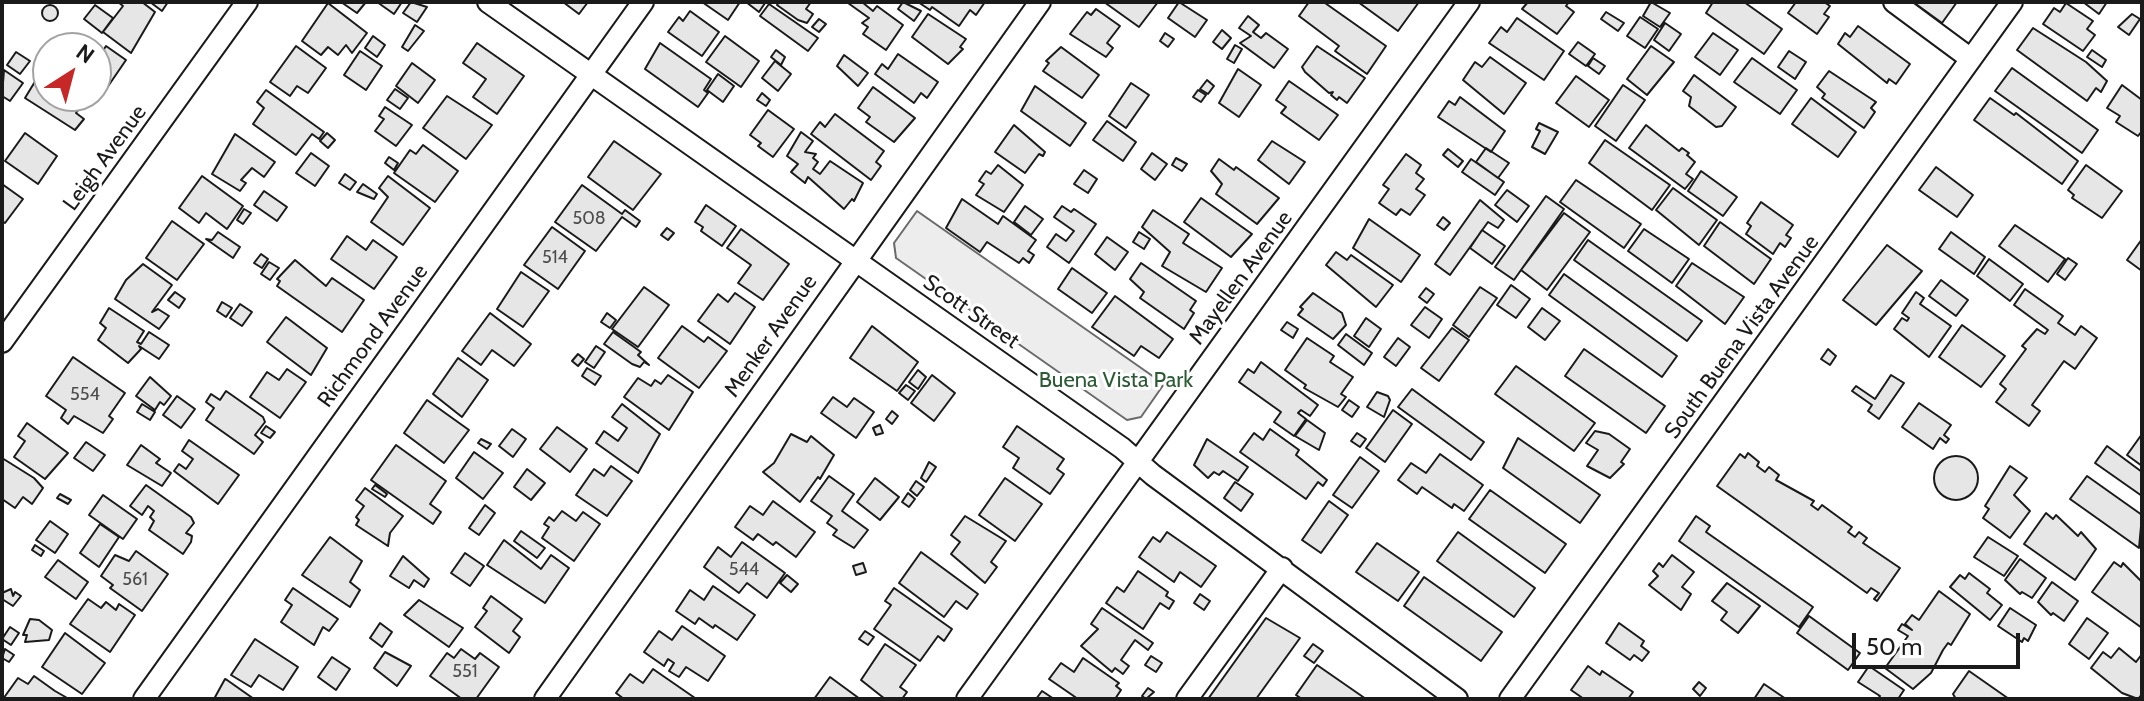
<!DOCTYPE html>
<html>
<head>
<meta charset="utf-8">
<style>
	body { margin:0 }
	#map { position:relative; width:2144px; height:701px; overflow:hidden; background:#fff; font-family:Cabin,sans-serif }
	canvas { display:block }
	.frame { position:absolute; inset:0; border:4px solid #1a1a1a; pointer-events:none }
	.north { position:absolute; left:32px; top:32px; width:80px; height:80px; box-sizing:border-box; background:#fff; border:2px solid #a3a3a3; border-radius:50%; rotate:36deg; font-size:22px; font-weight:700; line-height:32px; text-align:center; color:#1a1a1a }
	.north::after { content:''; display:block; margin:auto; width:28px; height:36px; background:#c62828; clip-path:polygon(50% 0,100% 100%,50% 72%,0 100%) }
	.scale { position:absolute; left:1852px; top:633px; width:168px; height:36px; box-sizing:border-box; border:4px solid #1a1a1a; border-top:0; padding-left:10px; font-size:24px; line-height:28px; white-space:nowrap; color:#1a1a1a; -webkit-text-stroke:6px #fff; paint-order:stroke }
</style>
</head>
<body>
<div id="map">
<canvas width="2144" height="701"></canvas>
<div class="frame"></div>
<div class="north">N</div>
<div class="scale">50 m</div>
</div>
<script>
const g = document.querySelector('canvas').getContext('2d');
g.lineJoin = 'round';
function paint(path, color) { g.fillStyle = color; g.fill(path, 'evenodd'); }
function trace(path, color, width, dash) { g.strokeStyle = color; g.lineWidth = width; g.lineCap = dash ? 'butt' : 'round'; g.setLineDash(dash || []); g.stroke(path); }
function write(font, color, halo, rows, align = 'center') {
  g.font = font + ' Cabin,sans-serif'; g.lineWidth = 6; g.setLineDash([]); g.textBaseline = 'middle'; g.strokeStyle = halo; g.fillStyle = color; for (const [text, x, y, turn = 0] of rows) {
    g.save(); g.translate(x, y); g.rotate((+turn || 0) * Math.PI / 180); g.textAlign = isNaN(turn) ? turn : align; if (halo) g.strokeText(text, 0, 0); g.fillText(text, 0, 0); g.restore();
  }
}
const green = new Path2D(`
	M917,211l247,173 -23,33 -14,3 -231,-162 -2,-15z`);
paint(green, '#ededed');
trace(green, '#6a6a6a', 2);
const building = new Path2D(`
	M118,2h24l13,10 -24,41 -28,-21 20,-26z
	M150,2h18l-6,9z
	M341,2h25l-9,11z
	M377,2h25l-8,12z
	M411,2l16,5 -10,15 -14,-9z
	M563,2h25l-9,12z
	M702,2h38l-12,18z
	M746,2h17l2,1 -6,9z
	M779,2h32l-5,7 7,5 -6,9 -9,-3 -21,-15z
	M862,2l11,9 4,-5 26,19 -17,25 -23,-16 5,-7 -6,-4 7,-5 -21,-15z
	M903,2l18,9 -7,10 -16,-12z
	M918,2h67l-9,13 -6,-5 -11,16 -27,-19 -2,3z
	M1104,2h54l-19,25z
	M1179,2l28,18 -12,17 -27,-19z
	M1309,2l16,1 61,43 -19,28 -32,-23 4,-5 -40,-30z
	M1358,2h61l-21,29z
	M1528,2h41l-3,4 8,6 -17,22 -35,-25z
	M1651,2l19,11 -10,14 -17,-11z
	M1713,2h31l38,27 -18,25 -58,-41z
	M1796,2h28l6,4 -6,8 5,3 -12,17 -29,-21z
	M1913,2h44l-15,21z
	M2083,2h24l-8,12z
	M328,3l39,30 -15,20 -6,-8 -8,10 -10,-8 -7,8 -19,-14z
	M2066,3l27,18 -6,8 8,6 -12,16 -40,-27 11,-16 6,4z
	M769,4l49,34 -10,13 -48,-35z
	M95,5l18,13 -11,15 -18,-14z
	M42 13a8 8 0 1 1 16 0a8 8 0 1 1-16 0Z
	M1096,9l24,17 -13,17 6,5 -7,9 -36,-23 17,-22 4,3z
	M690,11l29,21 -17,24 -34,-24 11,-15 4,4z
	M1606,12l18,11 -6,8 -17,-12z
	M928,14l38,25 -6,8 3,2 -15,15 -36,-27z
	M2132,14l8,5 -11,16 -11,-8z
	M1248,16l11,9 -6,7 8,6 5,-5 22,16 -14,19 -34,-25 11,-7 -12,-8z
	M1640,17l18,12 -13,19 -18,-12z
	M1517,18l47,33 -20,29 -55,-37 12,-16 6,5z
	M819,19l7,5 -7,8 -7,-5z
	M1665,23l16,11 -12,17 -15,-11z
	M415,25l9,6 -16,20 -6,-4z
	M1858,26l52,38 -14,20 -7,-5 -2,4 -49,-39 7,-11 5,4z
	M2033,28l53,34 21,19 -6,11 -5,-4 -9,13 -70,-51z
	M1222,30l9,8 -9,11 -9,-7z
	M1165,33l9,6 -6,8 -8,-6z
	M1713,33l25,17 -18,25 -25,-18z
	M373,36l12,9 -8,12 -12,-9z
	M725,36l34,25 -18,26 -35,-25z
	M1578,42l17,12 -9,12 -17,-12z
	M477,43l47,33 -27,38 -24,-17 13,-18 -23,-16z
	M660,43l51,36 -7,11 4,3 -10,14 -53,-38z
	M1235,45l7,4 -8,14 -7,-4z
	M106,46l20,14 -26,38 -4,-3v-40l3,2z
	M296,46l30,22 -18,25 -11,-7 -7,10 -20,-14z
	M1317,46l48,32 -18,25 -8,-6 -2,3 -6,-5 2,-3 -4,1 -24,-21 -3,-5z
	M1651,46l23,16 -27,33 -20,-16z
	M1061,47l38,28 -17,23 -39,-27 6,-8 -3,-2z
	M776,50l9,7 -4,8 -10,-8z
	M2092,50l14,10 -4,7 -15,-10z
	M360,51l22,15 -16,24 -22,-15z
	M1789,51l17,11 -11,17 -17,-12z
	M16,52l14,9 -10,13 -13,-9z
	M898,54l40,28 -11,16 -6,-5 -7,10 -39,-29 7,-10 6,5z
	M844,55l24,18 -10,13 -21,-20z
	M1490,57l36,26 -22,31 -41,-34 12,-18 7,5z
	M1593,58l12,8 -6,8 -11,-8z
	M1752,58l45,32 -17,24 -46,-32z
	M775,61l16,13 -13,17 -16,-13z
	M412,63l23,17 -17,23 -22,-17z
	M2012,68l86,62 -16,23 -87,-62z
	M1238,69l23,16 -22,32 -20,-14z
	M4,70l19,13 -13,18 -8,-5z
	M1829,71l47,31 -5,6 4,4 -11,16 -42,-30 3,-4 -8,-7z
	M718,74l16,12 -11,16 -16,-12z
	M39,75l9,7v14l39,1 -11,16 8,6 -9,11 -50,-32z
	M1694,75l42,32 -14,19 -6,1 -27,-21 2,-9 -8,-6z
	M1576,76l33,24 -20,27 -33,-24z
	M1207,80l7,6 -6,8 -8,-5z
	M1289,81l49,34 -19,25 -38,-27 5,-6 -10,-7z
	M1131,83l18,12 -23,33 -17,-12z
	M1623,85l22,15 -29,41 -21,-15z
	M2122,85l20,15v31l-4,5 -22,-14 4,-6 -13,-8z
	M1035,86l51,37 -16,23 -49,-35z
	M873,87l42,31 -21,24 -28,-20 4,-5 -12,-9z
	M395,89l13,9 -8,11 -13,-9z
	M266,90l58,42 -5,7 -7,-5 -16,21 -43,-31 11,-16 -7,-6z
	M1198,90l8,5 -5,7 -8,-5z
	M762,93l8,7 -4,6 -9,-6z
	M447,96l45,29 -26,34 -43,-31z
	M1460,97l45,34 -14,21 -53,-35 11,-16 6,4z
	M1811,98l45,34 -18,25 -46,-33z
	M1990,98l24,17 2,-2 62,48 -16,23 -88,-64z
	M385,107l27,18 -16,21 -21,-15 9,-12 -5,-3z
	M768,110l26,19 -21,28 -15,-11 3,-3 -11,-8z
	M835,114l49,37 -8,11 5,4 -10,14 -60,-46 9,-12 5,5z
	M1107,121l29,21 -13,19 -30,-21z
	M1539,123l19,9 -13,22 -13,-7 8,-16 -4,-2z
	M1014,125l31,27 -2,4 -4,-2 -14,19 -30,-21z
	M1646,125l33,26 3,-3 7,5 -2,2 8,7 -9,12 7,5 -8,10 -56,-41z
	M801,132l12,9 -8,11 11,2 -3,4 5,4 -5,7 7,5 10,-13 33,22 -9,18 -2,-2 -8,10 -36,-32 -3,6 -14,-11 7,-8 -11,-8z
	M25,133l32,23 -19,28 -33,-23z
	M327,133l8,7 -7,8 -8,-7z
	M235,134l40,28 -11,15 -12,-9 -11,12 5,3 -6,8 -28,-17z
	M1605,140l65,45 -18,25 -63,-47z
	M614,141l47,33 -28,36 -45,-33z
	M1272,141l33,21 -16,22 -31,-24z
	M423,145l35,26 -23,31 -41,-29 16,-23 6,4z
	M1486,148l23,15 -11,15 -22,-16z
	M1448,149l15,12 -5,6 -15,-12z
	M311,153l18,13 -14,20 -19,-13z
	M1152,153l15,11 -12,16 -14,-11z
	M1406,154l15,11 -5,8 8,6 -8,10 9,6 -15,20 -9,-6 -5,6 -17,-12 10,-14 -6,-4z
	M389,157l9,6 -4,7 -9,-7z
	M1176,158l11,6 -5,7 -10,-6z
	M1219,159l15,11 2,-3 43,31 -22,26 -41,-30 6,-10 -11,-13z
	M1471,159l33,23 -9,13 -33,-23z
	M998,165l25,20 -19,27 -28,-17 8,-11 -5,-3 7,-10 5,3z
	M2086,165l36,26 -20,27 -30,-20 2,-3 -6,-5z
	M1936,167l37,28 -16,22 -38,-27z
	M1084,170l13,9 -9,14 -14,-9z
	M1701,171l36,26 -14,19 -35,-25z
	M345,174l11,8 -6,8 -11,-7z
	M202,176l41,30 -16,23 -21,-16 -7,10 -20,-15z
	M388,176l42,32 -27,37 -32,-23 17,-25 -9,-9z
	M1576,180l65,44 -17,24 -64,-46z
	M2,184l21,15 -18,24 -3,-2z
	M363,184l14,10 -3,5 -17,-7z
	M582,185l40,29 3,-4 15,11 -4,6 -14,-10 -26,34 -41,-29z
	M1673,188l44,32 -18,25 -43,-35z
	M1507,190l22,16 -12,16 -22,-17z
	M264,191l23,16 -10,14 -23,-16z
	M1546,196l18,13 -50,71 -19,-13z
	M1201,198l51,36 -21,23 -47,-35z
	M962,199l36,25 5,-8 33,24 -8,11 6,4 -5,8 -6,-5 -4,5 -32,-21 -7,10 -34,-24z
	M1480,200l24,20 -6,8 -10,-6 -38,53 -15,-11z
	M1761,202l32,23 -7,10 5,3 -6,9 -5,-4 -7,11 -27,-20 5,-8 -4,-3z
	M706,205l30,21 -14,20 -21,-15 2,-4 -8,-5z
	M1025,206l18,13 -12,16 -17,-13z
	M1062,206l9,6 3,-3 22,15 -27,39 -22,-16 9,-13 10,7 8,-10 -20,-14z
	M244,209l7,4 -8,11 -6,-4z
	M1153,210l36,24 -6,9 39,25 -16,24 -44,-26 8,-14 -28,-25z
	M1564,213l26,19 -43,58 -26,-20z
	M1443,217l7,6 -6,7 -7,-5z
	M1369,219l51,36 -19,27 -48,-34z
	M172,221l32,23 -27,36 -31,-22z
	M1720,222l51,37 -17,25 -50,-38z
	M2015,225l50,34 -17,23 -49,-36z
	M552,227l33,24 -27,38 -34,-24z
	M667,228l7,5 -6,7 -7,-5z
	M741,229l48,35 -26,36 -25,-17 13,-18 -24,-17z
	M1644,229l45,30 -17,24 -44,-32z
	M1482,230l23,16 -13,18 -22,-16z
	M218,232l22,15 -7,11 -27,-19 6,1z
	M1139,232l11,7 -6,10 -11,-7z
	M1951,232l34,25 -11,17 -35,-25z
	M347,236l19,14 7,-10 24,17 -23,32 -43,-30z
	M1107,237l21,15 -13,18 -20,-16z
	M2142,239v32l-15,-11z
	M1588,240l114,81 -15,20 -113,-81z
	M1887,245l35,26 -46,54 -33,-25z
	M1336,252l11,8 4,-5 42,30 -17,22 -50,-42z
	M261,254l7,5 -6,9 -8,-5z
	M2068,258l9,6 -12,16 -8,-6z
	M1989,259l34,25 -13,17 -33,-25z
	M295,260l31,26 6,-8 32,22 -22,32 -65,-46 3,-5 -3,-2z
	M269,262l10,6 -9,12 -9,-6z
	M1141,263l55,38 -6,9 4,3 -10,16 -44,-31 4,-6 -14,-13z
	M1692,263l52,34 -19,27 -49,-38z
	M143,264l29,21 -20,27 6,-3 11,7 -10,13 -44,-30 11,-19z
	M1072,268l35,25 -15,20 -34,-24z
	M521,272l28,19 -26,36 -26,-18z
	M1564,274l113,82 -15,21 -113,-82z
	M1941,280l27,20 -12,16 -27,-20z
	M1511,285l19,14 -14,19 -19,-13z
	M644,287l25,18 -31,42 -26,-18z
	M1480,287l17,11 -28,39 -16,-12z
	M1426,288l8,6 -7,9 -8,-6z
	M2025,289l38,27 -5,7 17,12 6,-9 16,12 -22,31 -11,-8 -32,44 8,6 -11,15 -33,-24 10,-13 -6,-5 26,-35 -4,-3 15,-17 8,5 3,-4 -34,-25z
	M175,292l10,7 -6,9 -11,-8z
	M1916,292l8,6 -4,6 31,22 -22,31 -35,-28 8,-11 5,3 2,-3 -7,-5z
	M735,293l20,14 -25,37 -32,-23 20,-27 10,8z
	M1313,293l29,20 4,12 -13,14 -35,-24 5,-6 -3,-2z
	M1115,296l58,43 -14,19 -18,-12 -7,10 -42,-29z
	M222,302l10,6 -6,9 -9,-6z
	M240,304l12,8 -10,14 -12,-8z
	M1425,307l17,12 -13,19 -18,-13z
	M109,308l35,23 -7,11 4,2 8,-12 20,13 -10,14 -20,-13 2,3 -13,14 -30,-23 8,-12 -6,-5z
	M1542,308l18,13 -15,19 -17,-13z
	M490,313l41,31 -17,22 -22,-16 -11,15 -19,-14z
	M607,313l9,7 -6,8 -9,-6z
	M286,317l41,31 -16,27 -44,-33z
	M1366,318l15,11 -12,18 -15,-11z
	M1287,322l11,7 -5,9 -12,-8z
	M1962,325l43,31 -24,31 -42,-30z
	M682,326l22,16 4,-5 19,14 -28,37 -41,-30z
	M872,326l46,36 -21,29 -47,-33z
	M1452,328l17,12 -30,41 -18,-13z
	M613,332l28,20 -3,3 11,10 -5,-3 -4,5 -8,-3 -28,-20z
	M1346,334l26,19 -8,12 -26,-20z
	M1307,338l27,18 -4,6 23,15 -12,17 5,3 -8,10 -34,-19 2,-3 -21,-15z
	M1398,338l12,9 -14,19 -12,-9z
	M596,346l9,6 -11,16 -9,-6z
	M1584,349l81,57 -19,27 -81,-57z
	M1828,349l8,7 -6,9 -9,-6z
	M578,354l6,5 -6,7 -6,-5z
	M73,357l52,36 -16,23 4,3 -10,14 -29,-17 -6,8 -7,-6 5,-8 -20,-14z
	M458,358l30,22 -26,37 -29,-23z
	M1261,362l57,43 -8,11 -9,-6 -3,3 8,6 -12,17 -20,-14 7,-10 -42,-30 9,-13 6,4z
	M1516,366l79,57 -21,28 -79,-57z
	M587,368l14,8 -6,9 -13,-9z
	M287,369l19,13 -26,36 -30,-21 17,-25 12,8z
	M918,370l8,7 -8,12 -9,-7z
	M668,375l25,17 -24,38 -45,-33 14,-19 13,8 4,-6 6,4z
	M932,375l23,18 -21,28 -23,-18z
	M1891,375l13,8 -25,36 -11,-8 4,-6 -20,-14 4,-5 19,13z
	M150,377l21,19 -7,9 -4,-3 -5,8 -19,-14z
	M906,385l9,6 -7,9 -9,-7z
	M1412,389l72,53 -13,18 -73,-53z
	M226,391l37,26 2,5 -10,13 8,7 -9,12 -48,-34 8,-12 -8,-6 5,-8 9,6z
	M1377,392l11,4 2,4 -6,17 -17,-10z
	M177,396l18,13 -14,19 -18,-13z
	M833,397l14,10 7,-9 20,14 -18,26 -35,-25z
	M427,400l42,30 -25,33 -40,-30z
	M1349,400l10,7 -7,10 -10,-7z
	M1919,403l32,22 -7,10 5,4 -3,4 -6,-5 -7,11 -31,-22z
	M142,404l13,8 -5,8 -13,-8z
	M622,404l38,30 -22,39 -42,-30 8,-12 14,10 9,-13 -15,-11z
	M1393,410l19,14 -27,38 -19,-14z
	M892,411l6,5 -6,8 -6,-5z
	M1307,420l18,13 -6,17 -24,-14z
	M27,423l41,30 -23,26 -31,-22 11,-16 -7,-5z
	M880,425l3,8 -7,2 -3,-7z
	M266,426l9,6 -5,6 -9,-5z
	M1017,426l47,33 -7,10 7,5 -14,20 -37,-26 6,-10 -16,-11z
	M557,427l30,22 -17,23 -30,-23z
	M512,429l14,10 -13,18 -14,-11z
	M1270,429l29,21 -3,5 31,25 -4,6 -5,-4 -12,17 -66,-47 14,-19 9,7z
	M1595,431l14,3 21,15 -9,13 3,2 -14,14 -23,-12 11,-16 -12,-7z
	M1357,433l9,6 -6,8 -9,-6z
	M791,434l16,8 4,-6 23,19 -14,24 -2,-2 -18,25 -37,-30 11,-9z
	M2142,434v32l-15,-11z
	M1518,438l82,57 -20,28 -77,-55z
	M481,439l10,5 -4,5 -9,-6z
	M1207,439l41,28 -10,14 -15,-10 -4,4 -5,-3 -6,6 -14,-13z
	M189,440l50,35 -21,29 -44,-33 5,-7 7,5 7,-10 -11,-8z
	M86,442l19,13 -12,16 -19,-13z
	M141,445l19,14 -4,4 15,10 -9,13 -35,-21z
	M396,445l50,36 -16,23 11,8 -8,12 -62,-44z
	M2107,446l35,26v24l-47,-33z
	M474,452l29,21 -20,26 -27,-21z
	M1748,453l11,9 -2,4 8,6 4,-5 10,8 -3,5 38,21 -3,4 7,5 4,-5 30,22 -4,5 7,5 4,-5 8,6 -4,5 37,25 -23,33 -3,-2 5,-6 -8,-5 -4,5 -150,-107 23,-32 5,4z
	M1440,454l43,31 -19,26 -10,-7 -2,4 -30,-21 -5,7 -19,-14 13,-17 15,10z
	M1934 478a22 22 0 1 1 44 0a22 22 0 1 1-44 0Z
	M1360,457l19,14 -27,37 -19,-13z
	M2,458l32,20 9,10 -11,16 -9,-7 -8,11 -13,-9z
	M929,462l7,5 -10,15 -5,-4z
	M611,466l21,15 -25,35 -31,-21 18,-26 10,7z
	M2010,466l17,12 -13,17 16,16 -20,27 -27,-20 6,-9 -4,-3z
	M527,469l18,14 -14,17 -17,-13z
	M829,476l25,18 -12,17 26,19 -14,18 -21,-13 4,-5 -10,-7 5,-7 -21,-15z
	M2087,476l55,39 -3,33 -69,-49z
	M875,478l24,19 -19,23 -23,-18z
	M1005,478l37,26 -27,37 -36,-26z
	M916,481l8,6 -7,9 -7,-6z
	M1235,482l18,12 -12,17 -17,-13z
	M146,485l45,32 3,6 -8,10 6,3 -1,6 -8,12 -34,-24 5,-9 -4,-4 4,-6 -6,-5 -6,9 -12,-9z
	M375,485l12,9 -2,3 -13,-8z
	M365,488l38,28 -13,17 -2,13 -32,-21 3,-5 -3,-3 8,-11 -8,-6z
	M1490,490l76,54 -21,29 -76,-54z
	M908,493l7,6 -6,8 -7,-5z
	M60,494l11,6 -3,4 -11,-6z
	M103,495l34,24 -14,20 -34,-24z
	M773,501l42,31 -19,25 -20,-15 -3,3 -15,-11 -5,6 -18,-13 15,-21 13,9z
	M1329,501l19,14 -27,38 -19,-13z
	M485,505l10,8 -16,22 -10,-7z
	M562,511l14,10 7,-9 17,12 -26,37 -32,-23 7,-11 -5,-3 5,-7 5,4z
	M2046,513l7,6 3,-4 22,21 3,-4 15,17 -21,31 -51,-36z
	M965,516l41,25 -15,21 6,5 -12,16 -34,-29 9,-12 -9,-7z
	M1696,516l14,10 -4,6 107,75 -14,20 -120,-86z
	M50,521l18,13 -13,19 -19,-13z
	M100,524l19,13 -20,30 -19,-14z
	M521,531l24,17 -8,10 -23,-17z
	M1167,532l49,34 -15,21 -21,-15 -6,10 -35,-25 14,-20 7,5z
	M1458,532l77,56 -21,29 -77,-56z
	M330,537l32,24 -12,21 10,8 -10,17 -48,-32z
	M1988,537l30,19 -14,20 -30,-19z
	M504,540l37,29 10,-14 18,13 -24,35 -58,-38z
	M742,542l43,31 -18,25 -20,-15 -8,10 -35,-26 14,-20 13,10z
	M1377,543l42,29 -21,29 -42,-29z
	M35,545l9,6 -3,5 -9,-6z
	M136,551l32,23 -26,37 -32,-23 3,-3 -12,-9 14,-21 14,6z
	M921,552l57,42 -11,15 -11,-8 -12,16 -45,-34z
	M465,553l19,13 -14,20 -19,-13z
	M1672,555l22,17 -12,15 9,7 -10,16 -32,-25 9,-9 -5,-5 6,-8 4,4z
	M403,556l26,23 -5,8 -10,-7 -5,8 -19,-12z
	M2020,559l26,19 -14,20 -10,-6 -2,2 -15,-14z
	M58,560l30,22 -12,17 -31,-22z
	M2114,562l7,5 2,-4 19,19v46l-50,-36z
	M863,563l3,9 -10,3 -3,-9z
	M1138,571l30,21 -2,4 8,5 -5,8 -9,-6 -17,26 -37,-26 11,-16 7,5z
	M1969,573l21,16 -3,4 15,12 -12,15 -40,-33 10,-12 5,4z
	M787,575l11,9 -7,8 -11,-9z
	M1424,577l78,55 -21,29 -77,-55z
	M2052,582l26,19 -14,20 -11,-8 -2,2 -13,-13z
	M1727,583l33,23 -22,27 -17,-13 6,-8 -15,-11z
	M713,586l42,29 -18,25 -22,-15 -2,3 -14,-10 -4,6 -19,-13 14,-21 14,10z
	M293,588l45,31 -9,12 -6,-4 -9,18 -33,-23 11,-17 -7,-5z
	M894,588l58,41 -8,12 -6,-5 -18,25 -46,-32 17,-24 -6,-4z
	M11,589l2,7 2,-4 6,4 -8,10 -11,-7v-6z
	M1939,591l31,23 -19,31 -3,-2 -5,7 -12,23 -18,16 -28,-21 23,-32 -10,-6 4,-6 10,6 -7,-6 7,-9 7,5z
	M1200,594l10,7 -6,9 -10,-7z
	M491,596l31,23 -9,12 7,6 -11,16 -34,-26 12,-16 -4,-3z
	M88,599l13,9 5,-6 10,8 3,-6 16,11 -25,37 -40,-28z
	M419,600l44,28 -14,19 -45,-32z
	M1102,608l51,35 -5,7 -13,-10 -14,20 8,6 -6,8 -8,-6 -3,4 -31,-26 17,-17 -7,-5z
	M2010,608l26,17 -8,16 -4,-3 -2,4 -24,-16z
	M1809,616l51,37 -12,17 -51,-37z
	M1266,618l34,20 -44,61h-48z
	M2087,618l21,15 -19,26 -20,-15z
	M30,619l9,1 13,10 -3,10 -24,2 2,-7h-4z
	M380,623l12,9 -10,15 -12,-9z
	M1619,623l25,18 -3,5 8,6 -7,9 -8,-6 -4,5 -24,-17z
	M682,626l43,30 -17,25 -22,-14 -7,10 -10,-6 5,-8 -6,-4 -4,7 -20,-14 15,-21 13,9z
	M10,627l9,6 -8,12 -9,-6z
	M865,631l9,6 -6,8 -9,-6z
	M65,633l40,30 -23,31 -40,-27z
	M255,639l43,28 -15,23 -24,-15 -8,12 -20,-12z
	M885,644l31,21 -16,22 7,5 -5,7h-17l-24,-19z
	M1313,644l10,7 -9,12 -10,-7z
	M2119,648l17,14 6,-8v40l-4,5 -16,-6 -31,-25 12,-16 8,6z
	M5,649l9,6 -5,7 -7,-4z
	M461,649l14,10 5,-6 19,14 -23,32h-14l-32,-23 17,-23 7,5z
	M385,652l26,14 -14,20 -23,-18z
	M1151,656l11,7 -6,9 -11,-7z
	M332,657l18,12 -14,21 -18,-13z
	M1083,658l36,25 -3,3 5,4 -6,9h-37l-29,-20 12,-16 13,9z
	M1317,665l49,34h-64l-6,-4z
	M1588,666l12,9 2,-4 31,21 -5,7h-44l-13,-9z
	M1869,666l35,24 -6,9h-20l2,-3 -22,-14z
	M653,669l42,29v1h-71l-8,-6 14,-19 13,9z
	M1969,671l40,28h-53l-3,-5z
	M34,676l21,15 14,8h-66l15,-21 10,6z
	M830,677l30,22h-46z
	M225,679l2,1 27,19h-40z
	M1699,682l7,6 -6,8 -7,-7z
	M1764,684l22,15h-32z
	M1148,688l6,4 -8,7 -4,-3z
	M1042,691l12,8h-18z`);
paint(building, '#e6e6e6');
trace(building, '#1a1a1a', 2);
const street = new Path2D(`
	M488,2l634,446 31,27 304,224
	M1894,2l77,57
	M2,342l245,-340
	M144,699l499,-697
	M545,699l495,-697
	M967,699l502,-697
	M1187,699l95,-131
	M1510,699l502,-697`);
trace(street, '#1a1a1a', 24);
trace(street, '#fff', 20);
write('18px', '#4d4d4d', null, [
	["508",589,219],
	["514",555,258],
	["554",85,395],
	["544",744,570],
	["561",135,580],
	["551",465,672]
]);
write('22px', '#1a1a1a', '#fff', [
	["Leigh Avenue",105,158,-54],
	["Mayellen Avenue",1241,278,-54],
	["Scott Street",971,312,35],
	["Richmond Avenue",373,336,-54],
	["Menker Avenue",771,336,-55],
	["South Buena Vista Avenue",1742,337,-54]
]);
write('22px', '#2b5a34', '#fff', [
	["Buena Vista Park",1116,381]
]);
</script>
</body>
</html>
